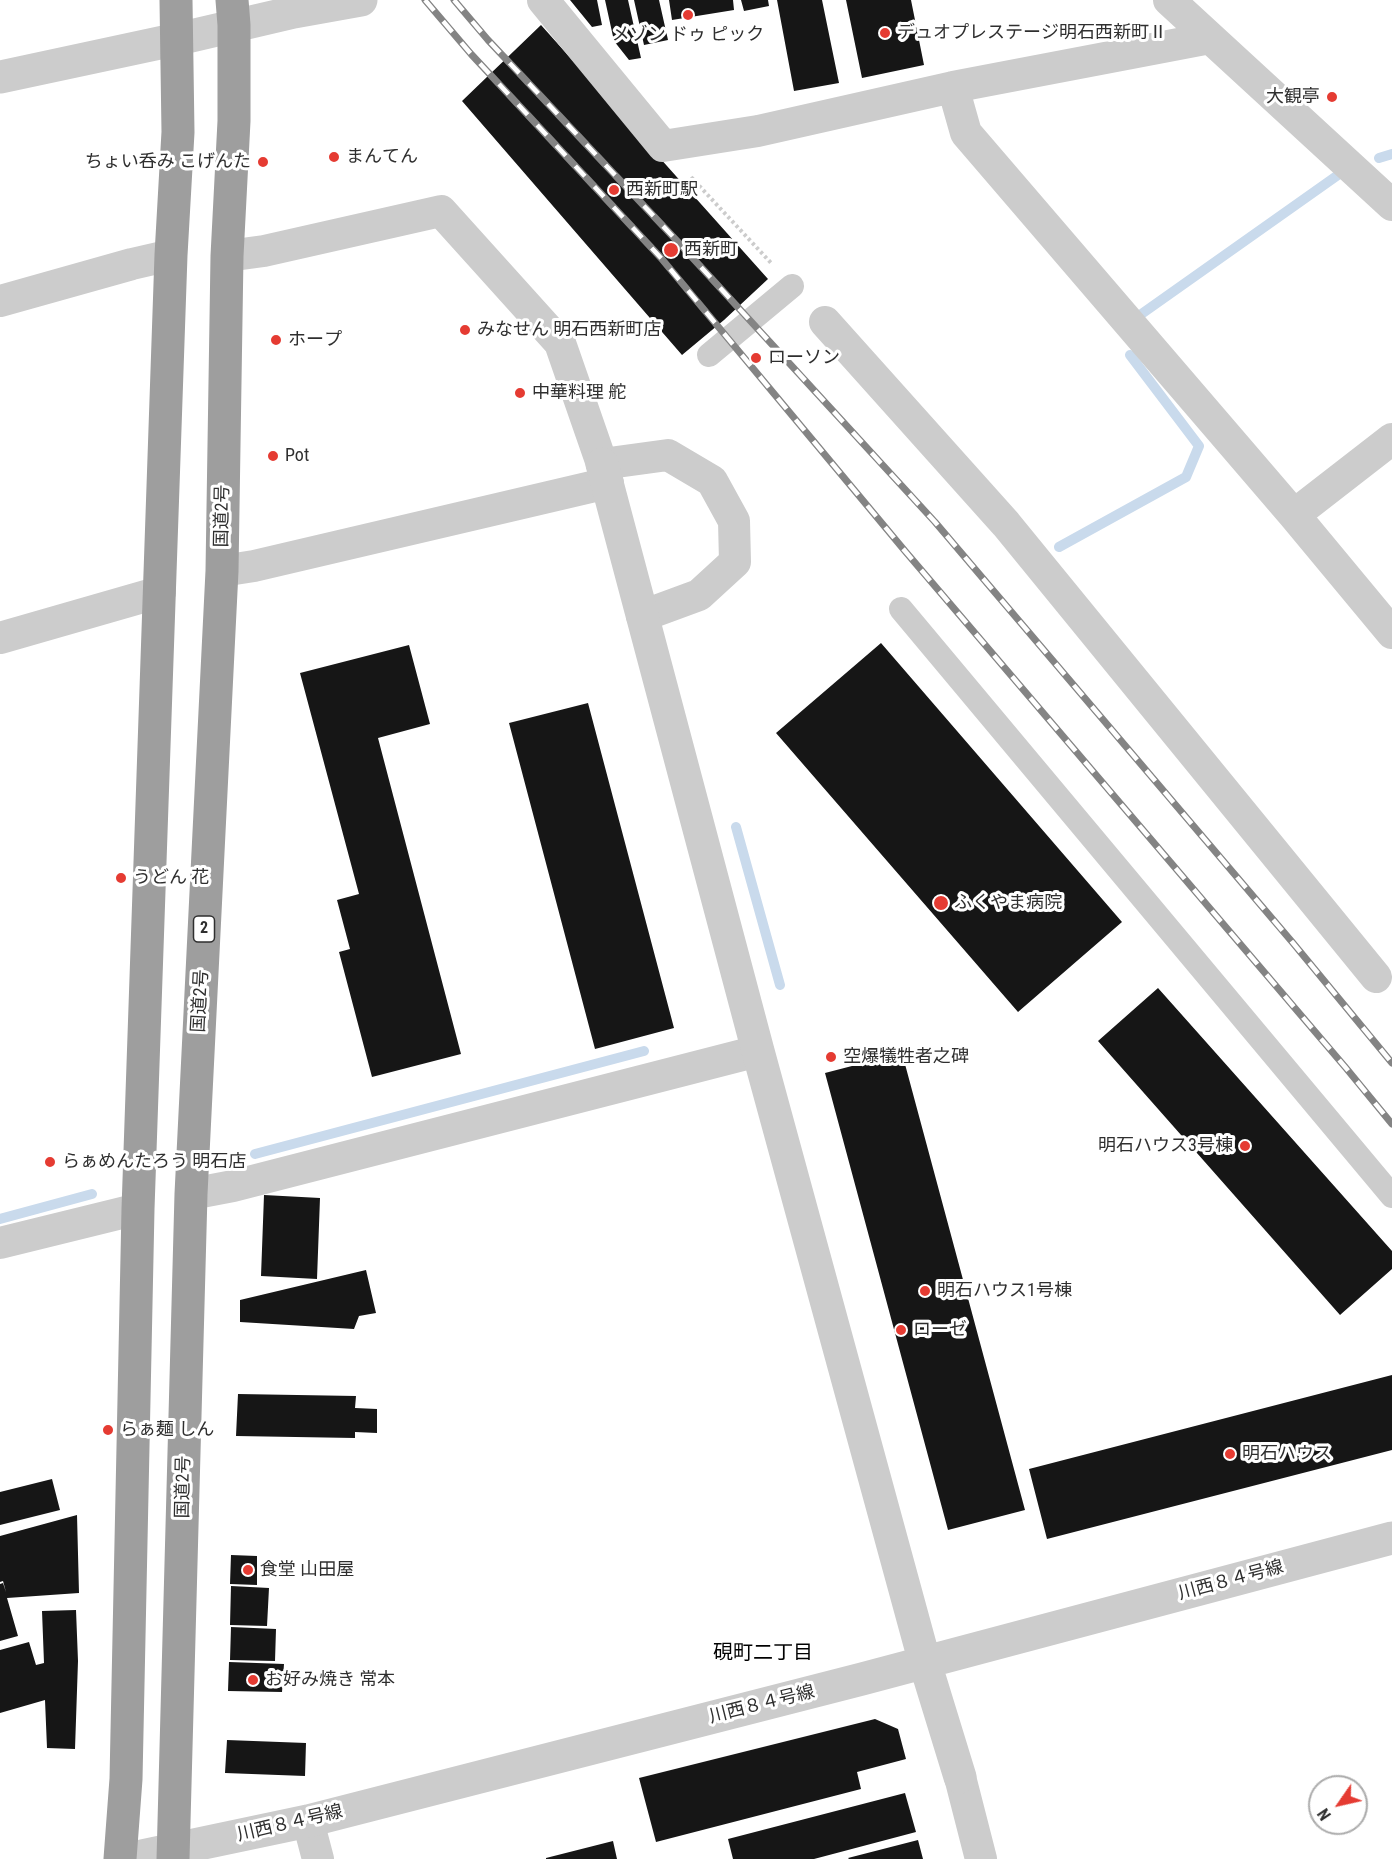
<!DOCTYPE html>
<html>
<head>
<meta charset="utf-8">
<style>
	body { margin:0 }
	#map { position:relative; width:1392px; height:1859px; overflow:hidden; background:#fff; font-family:"Roboto Condensed",sans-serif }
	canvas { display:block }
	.north { position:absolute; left:1308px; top:1775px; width:60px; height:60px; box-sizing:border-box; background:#fff; border:2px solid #acacac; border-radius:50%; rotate:236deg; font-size:16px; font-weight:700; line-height:24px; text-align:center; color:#2f2f2f }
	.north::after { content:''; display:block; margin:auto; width:21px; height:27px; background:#e53b32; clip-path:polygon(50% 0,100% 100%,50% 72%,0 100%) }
</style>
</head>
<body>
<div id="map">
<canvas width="1392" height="1859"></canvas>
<div class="north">N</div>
</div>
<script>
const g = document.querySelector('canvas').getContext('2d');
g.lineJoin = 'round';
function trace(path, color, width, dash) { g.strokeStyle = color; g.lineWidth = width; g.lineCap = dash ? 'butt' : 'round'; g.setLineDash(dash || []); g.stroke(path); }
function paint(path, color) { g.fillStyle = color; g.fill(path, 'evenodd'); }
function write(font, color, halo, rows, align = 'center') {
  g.font = font + ' "Roboto Condensed","Noto Sans JP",sans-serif'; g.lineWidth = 6; g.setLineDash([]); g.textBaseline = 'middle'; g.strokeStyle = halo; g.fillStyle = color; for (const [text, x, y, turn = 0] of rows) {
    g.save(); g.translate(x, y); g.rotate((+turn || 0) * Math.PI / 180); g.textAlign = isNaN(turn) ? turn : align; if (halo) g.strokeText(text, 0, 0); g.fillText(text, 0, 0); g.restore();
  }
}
trace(new Path2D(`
	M1379,158l13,-4
	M1140,315l198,-140
	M1059,547l127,-70 13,-31 -69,-91
	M736,827l44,158
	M255,1154l389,-103
	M0,1219l92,-25`), '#c9daec', 10);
paint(new Path2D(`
	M570,0h27l5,25 -10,2z
	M605,0h23l13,58 -12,2 -15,-19z
	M634,0h25l9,40 -24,5z
	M669,0h64l1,10 -62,10z
	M741,0h27l1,6 -25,5z
	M777,0h45l17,83 -45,8z
	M846,0h65l13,65 -62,13z
	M541,25l227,254 -44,41 -42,35 -220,-254z
	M881,643l241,279 -104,90 -242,-279z
	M409,645l21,79 -52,14 83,316 -89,23 -33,-125 11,-3 -13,-49 22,-6 -59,-221z
	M588,703l86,325 -79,21 -86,-326z
	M1158,988l234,263v18l-52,46 -242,-274z
	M902,1053l123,457 -77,20 -123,-457z
	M264,1195l56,3 -3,81 -56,-3z
	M366,1270l10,43 -17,3 -5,13 -114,-7v-22z
	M1392,1375v75l-345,89 -18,-70z
	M238,1394l118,2 -1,12 22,1v24l-22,-1v6l-119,-2z
	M52,1479l8,31 -60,15v-33z
	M77,1515l2,78 -72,5 11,38 -18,5v-57l3,-1 3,9 -3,-11 -3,1v-46z
	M231,1555l26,1v29l-27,-1z
	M231,1586l38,2 -2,38 -37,-1z
	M76,1610l2,51 -3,88 -28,-1 -2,-48 -45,13v-63l29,-8 7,23 8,-2 -2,-52z
	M231,1627l45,2 -1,32 -45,-1z
	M229,1662l55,2 -2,28 -54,-1z
	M875,1719l23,10 8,30 -49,13 4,17 -205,53 -17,-64z
	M227,1740l79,3 -1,33 -80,-3z
	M905,1793l11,39 -102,27h-81l-5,-20z
	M918,1840l5,19h-74l-1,-1z
	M613,1841l4,18h-71v-1z`), '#161616');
trace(new Path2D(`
	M691,177l81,87`), '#ccc', 4, [3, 3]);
trace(new Path2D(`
	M709,355l83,-69
	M901,609l491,587`), '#ccc', 24);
trace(new Path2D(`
	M543,0l120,146 95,-15 195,-44 257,-49
	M1169,0l223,205
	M953,87l13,46 328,382 98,118
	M227,256l37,-5 177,-40 119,132 42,121 66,-9 44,26 22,40 1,41 -36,33 -57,21
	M0,301l132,-37 39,-9
	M825,322l181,202 370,453
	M1294,515l98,-76
	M222,571l32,-5 354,-83
	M0,638l160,-46
	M191,1194l42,-8 525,-135
	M0,1243l138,-34
	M960,1777l21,82
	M308,1821l10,38`), '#ccc', 32);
trace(new Path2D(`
	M0,77l178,-38 116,-27 67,-12
	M602,464l156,587 167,612 35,114
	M128,1859l180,-38 554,-142 530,-141`), '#ccc', 33);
trace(new Path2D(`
	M120,1859l6,-80 12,-570 33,-954 7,-123 -2,-132
	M173,1859l18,-665 31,-623 5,-315 7,-135v-96l-2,-25`), '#9e9e9e', 33);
const rail = new Path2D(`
	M425,0l46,54 190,204 244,293 441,517 46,56
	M454,0l34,40 190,202 257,280 358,421 99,120`);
trace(rail, '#848484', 7);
trace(rail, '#fff', 4.5, [14]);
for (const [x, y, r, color] of [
	[688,15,6,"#e53b32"],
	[885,33,6,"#e53b32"],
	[1332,97,6,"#e53b32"],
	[334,157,6,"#e53b32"],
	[263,162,6,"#e53b32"],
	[614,190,6,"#e53b32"],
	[671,250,8,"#e53b32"],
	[465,330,6,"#e53b32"],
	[276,340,6,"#e53b32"],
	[756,358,6,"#e53b32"],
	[520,393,6,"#e53b32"],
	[273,456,6,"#e53b32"],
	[121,878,6,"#e53b32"],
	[941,903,8,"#e53b32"],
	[831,1057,6,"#e53b32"],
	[1245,1146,6,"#e53b32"],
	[50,1162,6,"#e53b32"],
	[925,1291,6,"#e53b32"],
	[901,1330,6,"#e53b32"],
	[108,1430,6,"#e53b32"],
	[1230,1454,6,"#e53b32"],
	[248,1570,6,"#e53b32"],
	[253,1680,6,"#e53b32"]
]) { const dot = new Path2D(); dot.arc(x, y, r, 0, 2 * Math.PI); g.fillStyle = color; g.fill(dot); trace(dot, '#fff', 2); }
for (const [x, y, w] of [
	[204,929,21]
]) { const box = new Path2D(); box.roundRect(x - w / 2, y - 13, w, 26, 4.5); g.fillStyle = '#fff'; g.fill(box); trace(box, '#2f2f2f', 1.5); }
write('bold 16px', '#2f2f2f', null, [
	["2",204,929]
]);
write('18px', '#2f2f2f', '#fff', [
	["デュオプレステージ明石西新町Ⅱ",897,33],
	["メゾン ドゥ ピック",688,35,"center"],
	["大観亭",1320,97,"right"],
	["まんてん",346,157],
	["ちょい呑み こげんた",251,162,"right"],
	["西新町駅",626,190],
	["西新町",684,250],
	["みなせん 明石西新町店",477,330],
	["ホープ",288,340],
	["ローソン",768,358],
	["中華料理 舵",532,393],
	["Pot",285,456],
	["うどん 花",133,878],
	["ふくやま病院",954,903],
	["空爆犠牲者之碑",843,1057],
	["明石ハウス3号棟",1233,1146,"right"],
	["らぁめんたろう 明石店",62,1162],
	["明石ハウス1号棟",937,1291],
	["ローゼ",913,1330],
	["らぁ麺 しん",120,1430],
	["明石ハウス",1242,1454],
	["食堂 山田屋",260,1570],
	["お好み焼き 常本",265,1680]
], 'left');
write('18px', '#2f2f2f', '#fff', [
	["国道2号",223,516,-89],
	["国道2号",201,1001,-87],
	["国道2号",184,1487,-89],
	["川西８４号線",1231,1581,-15],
	["川西８４号線",762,1705,-14],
	["川西８４号線",290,1824,-13]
]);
write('20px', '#000', '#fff', [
	["硯町二丁目",763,1654]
]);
</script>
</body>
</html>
